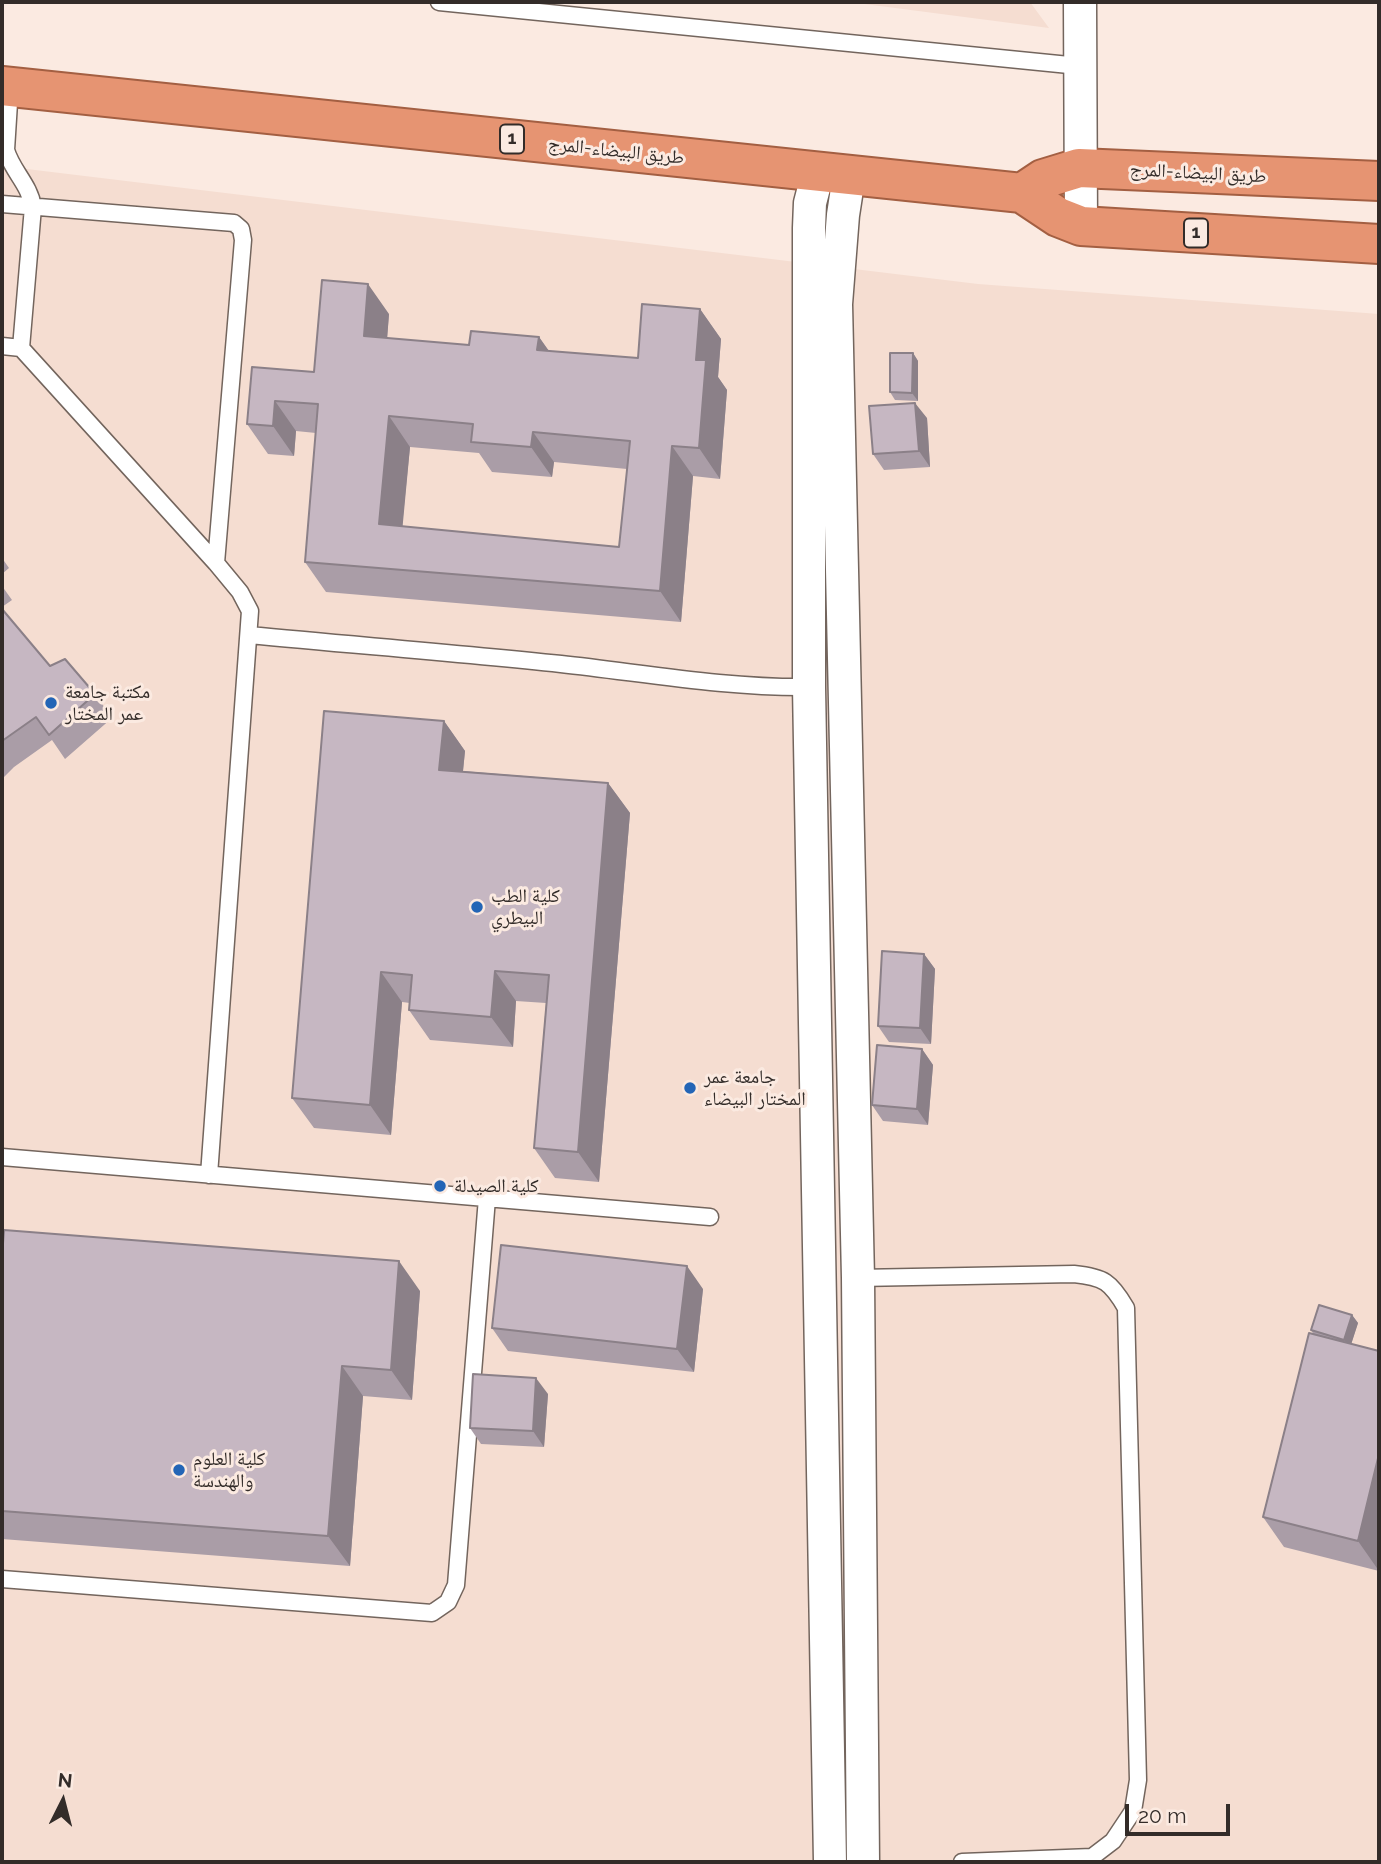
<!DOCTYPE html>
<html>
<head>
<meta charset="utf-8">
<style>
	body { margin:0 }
	#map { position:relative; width:1381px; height:1864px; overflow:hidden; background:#fbeae1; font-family:Raleway,sans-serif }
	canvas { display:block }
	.frame { position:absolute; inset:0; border:4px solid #332c29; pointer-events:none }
	.north { position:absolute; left:28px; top:1766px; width:70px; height:70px; -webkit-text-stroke:5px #fbeae1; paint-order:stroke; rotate:6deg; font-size:19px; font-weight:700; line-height:28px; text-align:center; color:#332c29 }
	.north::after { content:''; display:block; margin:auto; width:24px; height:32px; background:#332c29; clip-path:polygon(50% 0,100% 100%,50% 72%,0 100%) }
	.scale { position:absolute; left:1125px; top:1804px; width:105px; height:32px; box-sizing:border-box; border:4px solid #332c29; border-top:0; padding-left:9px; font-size:21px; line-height:24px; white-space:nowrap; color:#332c29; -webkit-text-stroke:5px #fbeae1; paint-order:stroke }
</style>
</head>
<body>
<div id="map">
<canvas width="1381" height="1864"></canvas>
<div class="frame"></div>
<div class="north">N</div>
<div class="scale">20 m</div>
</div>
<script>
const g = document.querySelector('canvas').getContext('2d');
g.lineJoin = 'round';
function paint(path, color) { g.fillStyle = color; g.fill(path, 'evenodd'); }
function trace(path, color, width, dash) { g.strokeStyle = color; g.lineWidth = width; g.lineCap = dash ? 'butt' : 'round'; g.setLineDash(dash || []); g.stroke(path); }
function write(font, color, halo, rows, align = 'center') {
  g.font = font + ' Raleway,"Noto Naskh Arabic",sans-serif'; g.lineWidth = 6; g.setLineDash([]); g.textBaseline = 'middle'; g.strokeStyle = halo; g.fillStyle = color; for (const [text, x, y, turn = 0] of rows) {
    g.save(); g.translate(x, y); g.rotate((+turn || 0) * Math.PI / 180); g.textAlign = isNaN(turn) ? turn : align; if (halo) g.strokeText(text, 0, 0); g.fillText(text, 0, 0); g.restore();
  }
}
paint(new Path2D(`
	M849,2h181l19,26z
	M2,166l976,118 401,30v1548h-1377z`), '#f5ddd1');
const service = new Path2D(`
	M439,2l640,64
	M10,87l-4,63c6,21 24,35 27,57l-12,141
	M2,204l232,19 7,6 2,11 -27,323
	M2,346l19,2 195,215 24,29 10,19 -41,564
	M249,635c104,10 208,18 312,29 83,9 164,24 248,23
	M2,1157l708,60
	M858,1278l216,-4c30,3 37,8 52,34l12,472 -5,31 -20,30 -21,16 -130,5
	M2,1579l430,34 16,-11 8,-17 31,-387`);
const minor = new Path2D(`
	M1080,2l1,224
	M818,172l-8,31 -1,25v459l21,1175
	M849,176l-6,39 -7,89 22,974 5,584`);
const trunk = new Path2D(`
	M2,86l1020,107 36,24 23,9 298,18
	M1022,193l21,-14 36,-11 300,13`);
trace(service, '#73655d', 19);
trace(minor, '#73655d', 35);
trace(trunk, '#a35f42', 42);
trace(service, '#fff', 16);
trace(minor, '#fff', 32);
trace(trunk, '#e69472', 38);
paint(new Path2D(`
	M700,309l21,30 -3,38 9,13 -7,89 -27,-3 -12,146 -355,-30 -21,-30 11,-129 -20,-2 -2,25 -26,-2 -21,-30 5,-57 62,5 75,-58 -2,24 82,7 70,-8 10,14 89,7zM410,447l69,6 13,19 60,5 2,-15 73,7 -8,78 -217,-21z
	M913,353l5,8v40l-23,-1 -5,-8z
	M927,418l3,49 -46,3 -11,-16z
	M2,558l7,10 -7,6z
	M2,586l10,14 -10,7z
	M2,609l48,57 45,28 17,24 -47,41 -13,-19 -38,27 -12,12z
	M444,721l21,30 -2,20 145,12 22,30 -31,369 -44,-4 -21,-30 12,-145 -30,-2 -3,46 -83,-7 -21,-30 1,-7 -8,-1 -11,133 -77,-7 -22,-30z
	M924,954l11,15 -4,75 -42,-2 -11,-16z
	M922,1049l11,16 -5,60 -45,-4 -11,-16z
	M2,1257l418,34 -8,109 -49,-4 -13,170 -348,-27z
	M703,1289l-9,83 -186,-21 -16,-23z
	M1352,1315l6,8 -7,21 28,227 -95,-24 -21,-30 51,-182 -3,-5z
	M548,1394l-4,53 -63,-3 -11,-16z`), '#aa9da7');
paint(new Path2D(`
	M368,284l21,30 -4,52 -21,-30z
	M700,309l21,30 -3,38 9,13 -7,89 -21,-31 -3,-88z
	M539,337l21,30 -23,-17z
	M913,353l5,8v40l-6,-8z
	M275,401l21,30 -2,25 -21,-30z
	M915,403l12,15 3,49 -11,-16z
	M389,416l21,31 -10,107 -21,-30z
	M533,432l21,30 -2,15 -21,-30z
	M672,446l21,30 -12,146 -21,-31z
	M444,721l21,30 -5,49 -21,-30z
	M608,783l22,30 -31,369 -21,-30z
	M924,954l11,15 -4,75 -11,-16z
	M495,971l21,30 -3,46 -22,-30z
	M381,972l21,30 -11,133 -21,-30z
	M922,1049l11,16 -5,60 -11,-16z
	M399,1261l21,30 -8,109 -21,-30z
	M687,1266l16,23 -9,83 -17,-23z
	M1352,1315l6,8 -8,25 -6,-8z
	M342,1366l21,30 -13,170 -22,-30z
	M536,1378l12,16 -4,53 -11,-16z
	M1379,1454v117l-21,-30z`), '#8b8088');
const building = new Path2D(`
	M322,280l46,4 -4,52 105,9 2,-14 68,6 -2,13 101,8 4,-54 58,5 -4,51h10l-7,88 -27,-2 -12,145 -355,-29 13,-158 -43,-3 -2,25 -26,-2 5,-57 62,5zM389,416l84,8 -2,18 60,5 2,-15 97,9 -11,106 -240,-23z
	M890,353h23l-1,40 -22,-1z
	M915,403l4,48 -46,3 -4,-48z
	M2,609l48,57 15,-7 30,35 -46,41 -13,-18 -34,24z
	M324,711l120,10 -5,49 169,13 -30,369 -44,-4 15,-173 -54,-4 -4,46 -82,-7 3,-35 -31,-3 -11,133 -78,-7z
	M882,951l42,3 -4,74 -42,-2z
	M877,1045l45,4 -5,60 -45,-4z
	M4,1230l395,31 -8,109 -49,-4 -14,170 -326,-25v-254z
	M501,1245l186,21 -10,83 -185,-21z
	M1319,1305l33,10 -8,25 -33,-10z
	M1309,1333l70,18v103l-21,87 -95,-24z
	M473,1374l63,4 -3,53 -63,-3z`);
paint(building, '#c6b7c2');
trace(building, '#8b8088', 2);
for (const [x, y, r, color] of [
	[51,703,7,"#2365b6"],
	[477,907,7,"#2365b6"],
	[690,1088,7,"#2365b6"],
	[440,1186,7,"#2365b6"],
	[179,1470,7,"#2365b6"]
]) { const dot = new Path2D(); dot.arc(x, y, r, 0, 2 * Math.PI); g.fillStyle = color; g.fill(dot); trace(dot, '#fbeae1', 2.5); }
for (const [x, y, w] of [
	[512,139,24],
	[1196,233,24]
]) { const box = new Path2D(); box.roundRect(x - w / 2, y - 14.5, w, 29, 5); g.fillStyle = '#fbeae1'; g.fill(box); trace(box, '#332c29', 2); }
write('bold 18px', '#332c29', null, [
	["1",512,139],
	["1",1196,233]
]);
write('19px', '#332c29', '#fbeae1', [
	["طريق البيضاء-المرج",616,151,6],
	["طريق البيضاء-المرج",1198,173,3]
]);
write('19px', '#332c29', '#fbeae1', [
	["مكتبة جامعة",65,692],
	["عمر المختار",65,714],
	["كلية الطب",491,896],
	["البيطري",491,918],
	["جامعة عمر",704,1077],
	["المختار البيضاء",704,1099],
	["كلية الصيدلة",454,1186],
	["كلية العلوم",193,1459],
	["والهندسة",193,1481]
], 'left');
</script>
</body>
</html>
